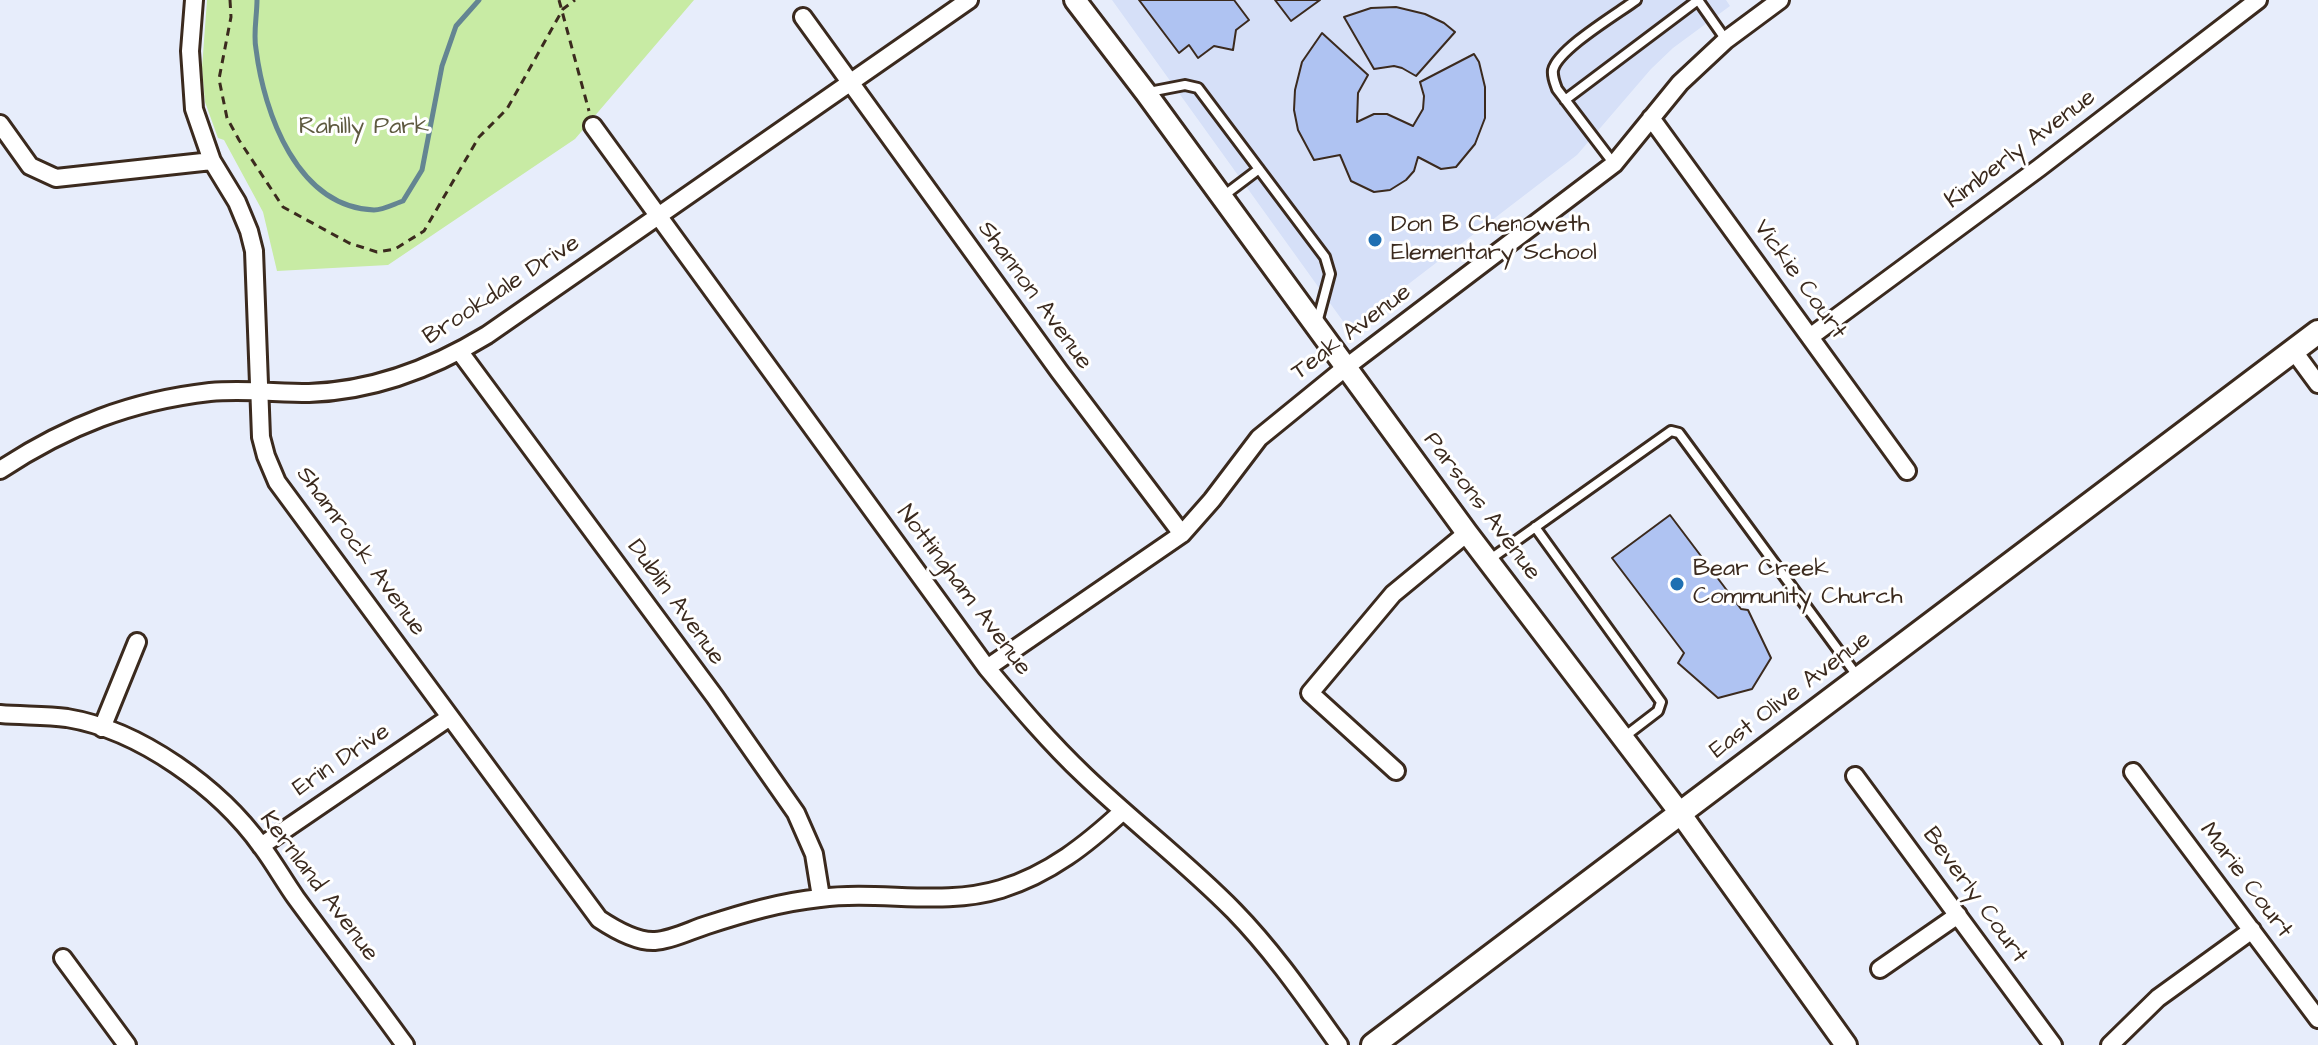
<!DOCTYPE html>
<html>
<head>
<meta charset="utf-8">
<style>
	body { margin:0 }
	canvas { display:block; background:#e7edfb }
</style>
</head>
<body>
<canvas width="2318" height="1045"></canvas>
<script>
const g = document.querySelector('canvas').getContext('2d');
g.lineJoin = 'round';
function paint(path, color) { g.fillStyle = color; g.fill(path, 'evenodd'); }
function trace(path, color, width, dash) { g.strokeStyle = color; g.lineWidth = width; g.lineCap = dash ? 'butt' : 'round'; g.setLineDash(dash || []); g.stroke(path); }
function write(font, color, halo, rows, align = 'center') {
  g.font = font + ' "Architects Daughter",sans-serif'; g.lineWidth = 6; g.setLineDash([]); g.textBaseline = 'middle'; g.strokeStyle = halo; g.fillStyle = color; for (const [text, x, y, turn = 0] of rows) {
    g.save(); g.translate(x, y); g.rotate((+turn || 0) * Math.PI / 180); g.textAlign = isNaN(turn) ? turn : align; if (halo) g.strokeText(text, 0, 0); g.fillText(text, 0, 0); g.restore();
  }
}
paint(new Path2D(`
	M1112,0h614l4,6 -57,42 -22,21 -74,86 -222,170 -10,-1z`), '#d6e0f8');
paint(new Path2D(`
	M207,0h487l-119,139 -187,126 -111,6 -14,-59 -39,-72 -6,-2 -13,-36 -3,-34z`), '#c8eba4');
trace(new Path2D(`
	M257,0c0,16 -4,34 -1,49 8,64 41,158 118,161 9,0 20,-6 29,-9l19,-31 20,-104 14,-40 23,-26`), '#648592', 5);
const building = new Path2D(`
	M1139,0h95l15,20 -13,10 -3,20 -19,-4 -16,12 -9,-13 -10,8z
	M1275,0h45l-29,21z
	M1396,7l29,7 19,9 11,9 -39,44 -14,-8 -8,-2 -20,3 -30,-52 27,-9z
	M1322,33l46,42 -10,18 -1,29 17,-8h13l26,12 10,-17 1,-13 -4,-14 54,-28 5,8 6,25v31l-10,26 -19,23 -15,2 -23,-12 -4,14 -8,9 -16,10 -16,2 -23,-11 -11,-26 -26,5 -16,-30 -4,-20 1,-20 7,-28z
	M1670,515l71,94 7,1 23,48 -19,31 -34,9 -40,-35 6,-10 -72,-95z`);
paint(building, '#afc3f2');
trace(building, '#3b2a1e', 2);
const service = new Path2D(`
	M1698,0l28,40
	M1149,92l36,-7 13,3 127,169 5,17 -13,49
	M1565,100l133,-100
	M1614,164l-57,-75c-2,-6 -5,-12 -4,-19 5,-21 64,-56 83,-70
	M1222,197l37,-28
	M1535,527l126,175 -3,9 -34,26
	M1489,560l182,-129 8,2 179,244`);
const minor = new Path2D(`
	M194,0l-4,51 4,58 18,52 25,41 12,29 5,20 7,186 5,19 11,26 322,437c15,10 37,23 56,22 17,-1 36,-11 52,-16 37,-12 74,-23 113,-27 61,-8 122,9 181,-9 49,-15 86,-45 122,-78
	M803,17l256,354 123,163
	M1651,118l256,353
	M0,124l30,42 26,12 156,-17
	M593,126l394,542c31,37 62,74 98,108 48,46 102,87 149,135 40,41 72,88 105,134
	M1810,337l229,-169 219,-168
	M2293,350l25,34
	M460,352l255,345 81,116 18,41 7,43
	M0,470c67,-44 131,-69 210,-78 33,-3 66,1 99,1 64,-2 124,-25 178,-58l482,-335
	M987,668l195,-134 30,-34 47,-62 86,-70 269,-204 66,-81 46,-43 54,-40
	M0,714c22,2 45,1 67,4 73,12 153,70 195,129 12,16 22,34 34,51 36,49 73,97 109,147
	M102,728l35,-86
	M1396,771l-86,-78 83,-99 74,-61
	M2133,772l185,247
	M1855,776l198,269
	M261,846l189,-129
	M63,958l64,87
	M1880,969l78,-54
	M2110,1045l48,-47 94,-68`);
const tertiary = new Path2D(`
	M1075,0l71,93 321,440 213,280 166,232`);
const secondary = new Path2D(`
	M1373,1045l945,-713`);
trace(service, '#3b2a1e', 14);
trace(minor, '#3b2a1e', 22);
trace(tertiary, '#3b2a1e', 26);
trace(secondary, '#3b2a1e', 28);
trace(new Path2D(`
	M230,0l1,17 -12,62 8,39 12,22 44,67 66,36 28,9 18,-3 29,-18 55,-94 28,-28 56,-100 12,-9
	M559,0l30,111`), '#3b2a1e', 3, [8, 6]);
trace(service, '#fff', 8);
trace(minor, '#fff', 16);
trace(tertiary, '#fff', 20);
trace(secondary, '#fff', 22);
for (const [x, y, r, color] of [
	[1375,240,8,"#1f6fb2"],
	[1677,584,8,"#1f6fb2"]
]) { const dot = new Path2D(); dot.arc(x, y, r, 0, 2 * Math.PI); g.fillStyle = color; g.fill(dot); trace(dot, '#fff', 3); }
write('24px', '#5e5a40', '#fff', [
	["Rahilly Park",364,128]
]);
write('24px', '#3b2a1e', '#fff', [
	["Kimberly Avenue",2021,150,-37],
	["Vickie Court",1799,280,54],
	["Brookdale Drive",502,291,-33],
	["Shannon Avenue",1034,296,54],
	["Teak Avenue",1352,333,-37],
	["Parsons Avenue",1481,507,53],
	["Shamrock Avenue",360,552,54],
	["Nottingham Avenue",963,591,53],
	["Dublin Avenue",675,603,54],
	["East Olive Avenue",1791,696,-37],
	["Erin Drive",342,761,-34],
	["Marie Court",2245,881,53],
	["Kernland Avenue",318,887,53],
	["Beverly Court",1974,896,54]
]);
write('24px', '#3b2a1e', '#fff', [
	["Don B Chenoweth",1391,226],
	["Elementary School",1391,254],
	["Bear Creek",1693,570],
	["Community Church",1693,598]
], 'left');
</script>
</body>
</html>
